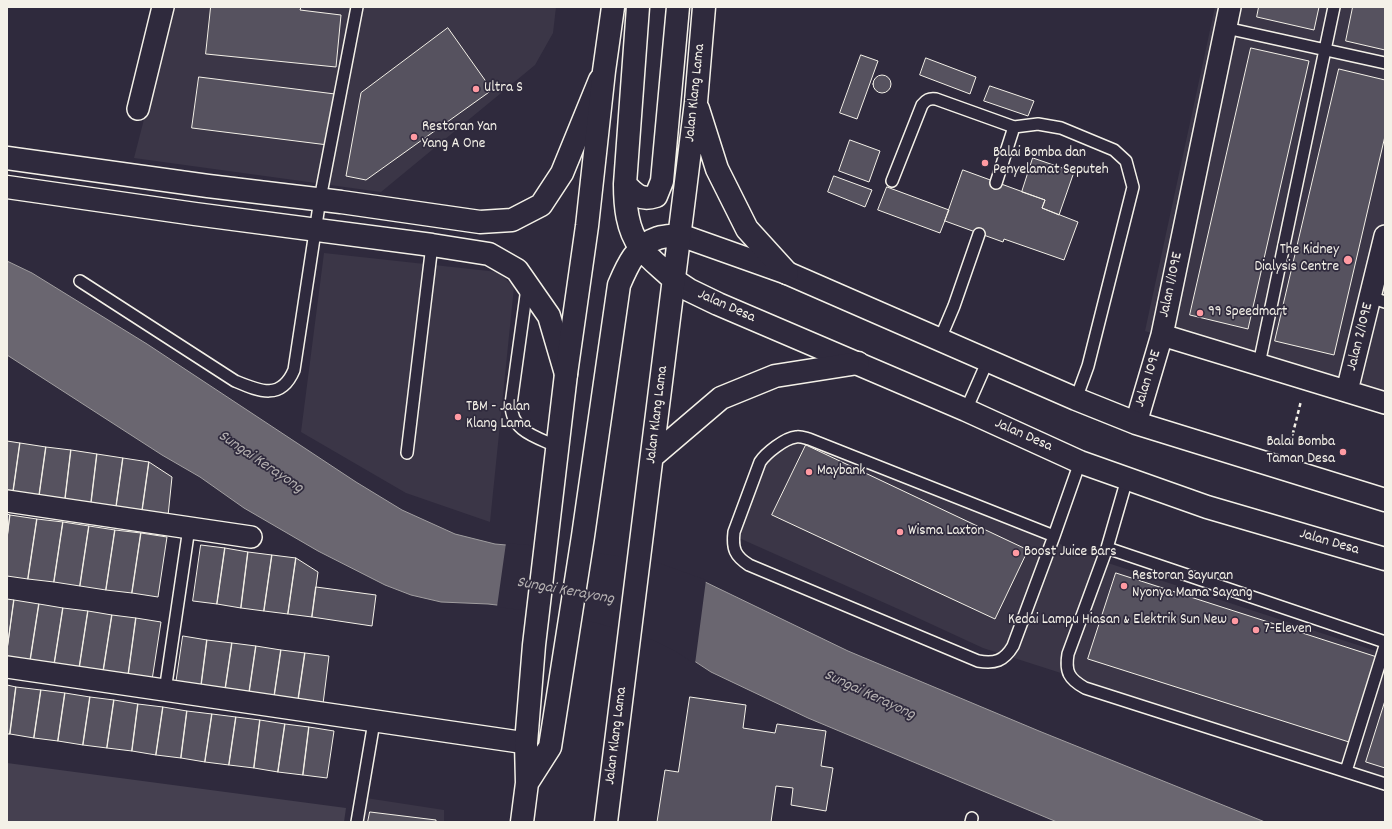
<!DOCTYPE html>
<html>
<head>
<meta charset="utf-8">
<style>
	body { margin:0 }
	#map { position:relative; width:1392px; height:829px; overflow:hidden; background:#2f2a3d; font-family:Dekko,sans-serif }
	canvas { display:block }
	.frame { position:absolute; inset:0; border:8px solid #f4f1e8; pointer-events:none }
</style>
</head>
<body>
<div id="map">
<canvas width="1392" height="829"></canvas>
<div class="frame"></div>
</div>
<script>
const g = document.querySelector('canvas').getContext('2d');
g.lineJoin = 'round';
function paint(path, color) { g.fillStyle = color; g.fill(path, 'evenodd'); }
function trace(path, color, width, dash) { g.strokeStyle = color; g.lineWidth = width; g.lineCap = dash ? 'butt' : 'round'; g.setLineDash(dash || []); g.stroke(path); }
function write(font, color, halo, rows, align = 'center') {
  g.font = font + ' Dekko,sans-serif'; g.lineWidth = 3.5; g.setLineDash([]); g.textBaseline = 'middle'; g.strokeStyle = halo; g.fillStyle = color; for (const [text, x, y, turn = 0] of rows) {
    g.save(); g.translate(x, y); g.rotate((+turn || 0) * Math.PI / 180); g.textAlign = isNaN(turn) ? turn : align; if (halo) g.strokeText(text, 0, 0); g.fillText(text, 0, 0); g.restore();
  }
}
paint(new Path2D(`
	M173,7h383l-3,26 -18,32 -154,127 -247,-34z
	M1215,7h170v404l-240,-80z
	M324,253l174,19 16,15 -24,235 -84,-29 -105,-61z
	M792,442h10l306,121 277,91v123l-402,-129 -78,-36 -166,-74 27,-76z
	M366,798l78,12v12h-81z`), '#3b3647');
paint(new Path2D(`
	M7,763l339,45 -2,14h-337z`), '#454050');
const water = new Path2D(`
	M7,261l25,12 115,71 209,138 46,28 53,24 40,10 67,6 139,30 147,71 191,80 226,91h-208l-249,-104 -97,-46 -35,-23 -23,-11 -55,-17 -50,-10 -60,-7 -47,-2 -30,-7 -26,-10 -67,-34 -74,-43 -44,-31 -38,-22 -155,-100z`);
paint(water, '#6a6670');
trace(water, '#a19ea0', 1);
paint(new Path2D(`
	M506,543l56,5 91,13 53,19 -11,84 -20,-13 -22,-11 -56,-17 -50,-10 -50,-6z`), '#2f2a3d');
const building = new Path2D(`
	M211,7h90l-1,3 41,5 -5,52 -130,-13z
	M1259,7h60l-5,23 -57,-13z
	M1353,7h32v43l-39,-9z
	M448,28l44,62 -126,90 -20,-4 15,-83z
	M1251,48l58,13 -61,268 -58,-14z
	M861,55l17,6 -21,58 -17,-6z
	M926,58l50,19 -6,17 -50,-19z
	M1339,69l46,11v56l-51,219 -59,-14z
	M873 84a9 9 0 1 1 18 0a9 9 0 1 1-18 0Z
	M199,77l136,17 -7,51 -136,-17z
	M990,86l44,15 -6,15 -44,-15z
	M850,140l30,11 -11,31 -30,-11z
	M1033,158l41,14 -15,43 -17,-7 3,-8 -23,-8z
	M963,170l82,30 -3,8 36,14 -14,38 -60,-21 -1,3 -58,-21z
	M834,176l38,14 -7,17 -37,-15z
	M887,187l62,23 -9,23 -62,-23z
	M7,441l13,2 -7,50 -6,-1z
	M20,443l26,4 -7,50 -26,-4z
	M806,445l222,105 -33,69 -223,-104z
	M46,447l25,3 -6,50 -26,-3z
	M71,450l26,4 -6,50 -26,-4z
	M97,454l26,4 -7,50 -25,-4z
	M123,458l26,4 -7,50 -26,-4z
	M149,462l23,15 -4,39 -26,-4z
	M7,514l3,1 -3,24z
	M10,515l27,4 -9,60 -21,-3v-37z
	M37,519l26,3 -9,60 -26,-3z
	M63,522l26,4 -9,60 -26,-4z
	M89,526l26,4 -9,60 -26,-4z
	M115,530l26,3 -9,60 -26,-3z
	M141,533l26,4 -9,60 -26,-4z
	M201,545l24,3 -8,56 -24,-3z
	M225,548l23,4 -7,56 -24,-4z
	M248,552l24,3 -8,56 -23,-3z
	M272,555l24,3 -8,56 -24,-3z
	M296,558l22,14 -6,45 -24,-3z
	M1116,573l261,84 -28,85 -261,-83z
	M316,587l60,8 -4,31 -60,-9z
	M7,599l7,1 -7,50z
	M14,600l25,4 -9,58 -23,-3v-9z
	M39,604l24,4 -9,58 -24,-4z
	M63,608l25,3 -9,59 -25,-4z
	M88,611l24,4 -9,58 -24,-3z
	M112,615l24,3 -8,59 -25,-4z
	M136,618l25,4 -9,58 -24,-3z
	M183,636l24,4 -6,47 -25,-3z
	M207,640l25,3 -7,48 -24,-4z
	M232,643l24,3 -7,48 -24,-3z
	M256,646l25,4 -7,48 -25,-4z
	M281,650l24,3 -7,48 -24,-3z
	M305,653l24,3 -6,48 -25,-3z
	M7,685l9,2 -6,47h-3z
	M16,687l25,3 -7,48 -24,-4z
	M41,690l24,3 -7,48 -24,-3z
	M65,693l25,4 -7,48 -25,-4z
	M90,697l24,3 -7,48 -24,-3z
	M690,697l56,8 -3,23 32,5 2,-9 49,7 -5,35 12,2 -7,43 -35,-6 2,-17 -17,-2 -5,36h-114l8,-52 13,2z
	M114,700l24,4 -6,47 -25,-3z
	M1385,701v67l-19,-6z
	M138,704l25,3 -7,48 -24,-4z
	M163,707l24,4 -6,47 -25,-3z
	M187,711l25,3 -7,48 -24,-4z
	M212,714l24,3 -7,48 -24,-3z
	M236,717l24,3 -6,48 -25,-3z
	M260,720l25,4 -7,48 -24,-4z
	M285,724l24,3 -6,48 -25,-3z
	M309,727l25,4 -7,47 -24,-3z
	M370,812l66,8v2h-68z`);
paint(building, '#56525f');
trace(building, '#f4f1e8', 1);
const lane = new Path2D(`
	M1226,28l159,35
	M892,181l30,-76c4,-5 7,-7 14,-6l78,28 24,-3 23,4 53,22 12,11 7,26 -45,179 -12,33
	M996,183l18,-56
	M80,281l155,100c24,10 46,20 59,-11l26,-171 37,-192
	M527,288l-16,116c0,28 26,33 47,43
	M1370,297l15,5
	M940,339l14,-33 25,-72
	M1259,364l75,-357
	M966,410l22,-50
	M407,453l25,-208
	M1127,479l-20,69 -39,106c-3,18 1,25 17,34l300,96
	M1054,536l-245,-97c-4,-1 -9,-3 -13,-2 -11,1 -30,16 -36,25l-26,70c-2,17 1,24 15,33l229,96c17,3 26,0 35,-15l41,-110 26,-74
	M1107,548l278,94
	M165,691l24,-163
	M1346,771l39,-125
	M357,822l17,-100
	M971,822l1,-4`);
const street = new Path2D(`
	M138,109l25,-102
	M1162,335l223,68
	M1347,391l38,-155
	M1136,423l26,-88 68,-328
	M7,501l244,36
	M7,667l519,76`);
const secondary = new Path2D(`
	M7,158l201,28 133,16 139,20 32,-2 29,-15 21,-32 38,-93
	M7,187l188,27 237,31 57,9 28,16 32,46 17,58
	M680,235l107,38 289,126 60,24 249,77
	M674,280l15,10 29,14 248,106 114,52 127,45 178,52`);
const primary = new Path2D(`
	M638,7l-13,177c0,22 2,45 15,63 9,12 24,23 34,33
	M698,109l19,60 30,60 40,44
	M625,184c10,11 16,17 31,12l6,-15 16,-174
	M653,456l68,-58 54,-22 83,-13
	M527,783l23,-36 33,-211 36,-251c8,-19 17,-40 39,-47 7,-2 15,-2 22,-3
	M522,822l5,-39 -1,-40 8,-98 32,-271 21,-148 17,-155 9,-64
	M606,822l90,-720 8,-95`);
trace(lane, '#f4f1e8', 14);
trace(street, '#f4f1e8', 24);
trace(secondary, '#f4f1e8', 25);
trace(primary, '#f4f1e8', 25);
trace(new Path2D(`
	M1291,441l10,-40`), '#f4f1e8', 2.5, [4, 3]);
trace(lane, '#2f2a3d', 11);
trace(street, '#2f2a3d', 21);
trace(secondary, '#2f2a3d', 22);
trace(primary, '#2f2a3d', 22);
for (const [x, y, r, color] of [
	[476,89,4,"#ff9aa2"],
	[414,137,4,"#ff9aa2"],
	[985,163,4,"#ff9aa2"],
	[1348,260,5,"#ff9aa2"],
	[1200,313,4,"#ff9aa2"],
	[458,417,4,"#ff9aa2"],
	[1343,452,4,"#ff9aa2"],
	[809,472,4,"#ff9aa2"],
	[900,532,4,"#ff9aa2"],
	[1016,553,4,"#ff9aa2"],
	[1124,586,4,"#ff9aa2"],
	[1235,621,4,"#ff9aa2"],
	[1256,630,4,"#ff9aa2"]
]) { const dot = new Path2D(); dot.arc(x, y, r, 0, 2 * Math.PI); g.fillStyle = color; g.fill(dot); trace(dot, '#2f2a3d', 1.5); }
write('15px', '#f4f1e8', '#2f2a3d', [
	["Ultra S",484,89],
	["Restoran Yan",422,128],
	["Yang A One",422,145],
	["Balai Bomba dan",993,154],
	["Penyelamat Seputeh",993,171],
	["The Kidney",1339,251,"right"],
	["Dialysis Centre",1339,268,"right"],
	["99 Speedmart",1208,313],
	["TBM - Jalan",466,408],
	["Klang Lama",466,425],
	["Balai Bomba",1335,443,"right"],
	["Taman Desa",1335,460,"right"],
	["Maybank",817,472],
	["Wisma Laxton",908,532],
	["Boost Juice Bars",1024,553],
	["Restoran Sayuran",1132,577],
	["Nyonya Mama Sayang",1132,594],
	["Kedai Lampu Hiasan & Elektrik Sun New",1227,621,"right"],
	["7-Eleven",1264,630]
], 'left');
write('15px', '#f4f1e8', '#2f2a3d', [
	["Jalan Klang Lama",696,93,-84],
	["Jalan 1/109E",1172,285,-78],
	["Jalan Desa",726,307,24],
	["Jalan 2/109E",1361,337,-76],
	["Jalan 109E",1149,379,-73],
	["Jalan Klang Lama",658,415,-83],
	["Jalan Desa",1023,436,24],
	["Jalan Desa",1329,543,16],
	["Jalan Klang Lama",617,736,-83]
]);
write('italic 16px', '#b6b2b2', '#2f2a3d', [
	["Sungai Kerayong",260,463,34],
	["Sungai Kerayong",565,592,10],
	["Sungai Kerayong",869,696,25]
]);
</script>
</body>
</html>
